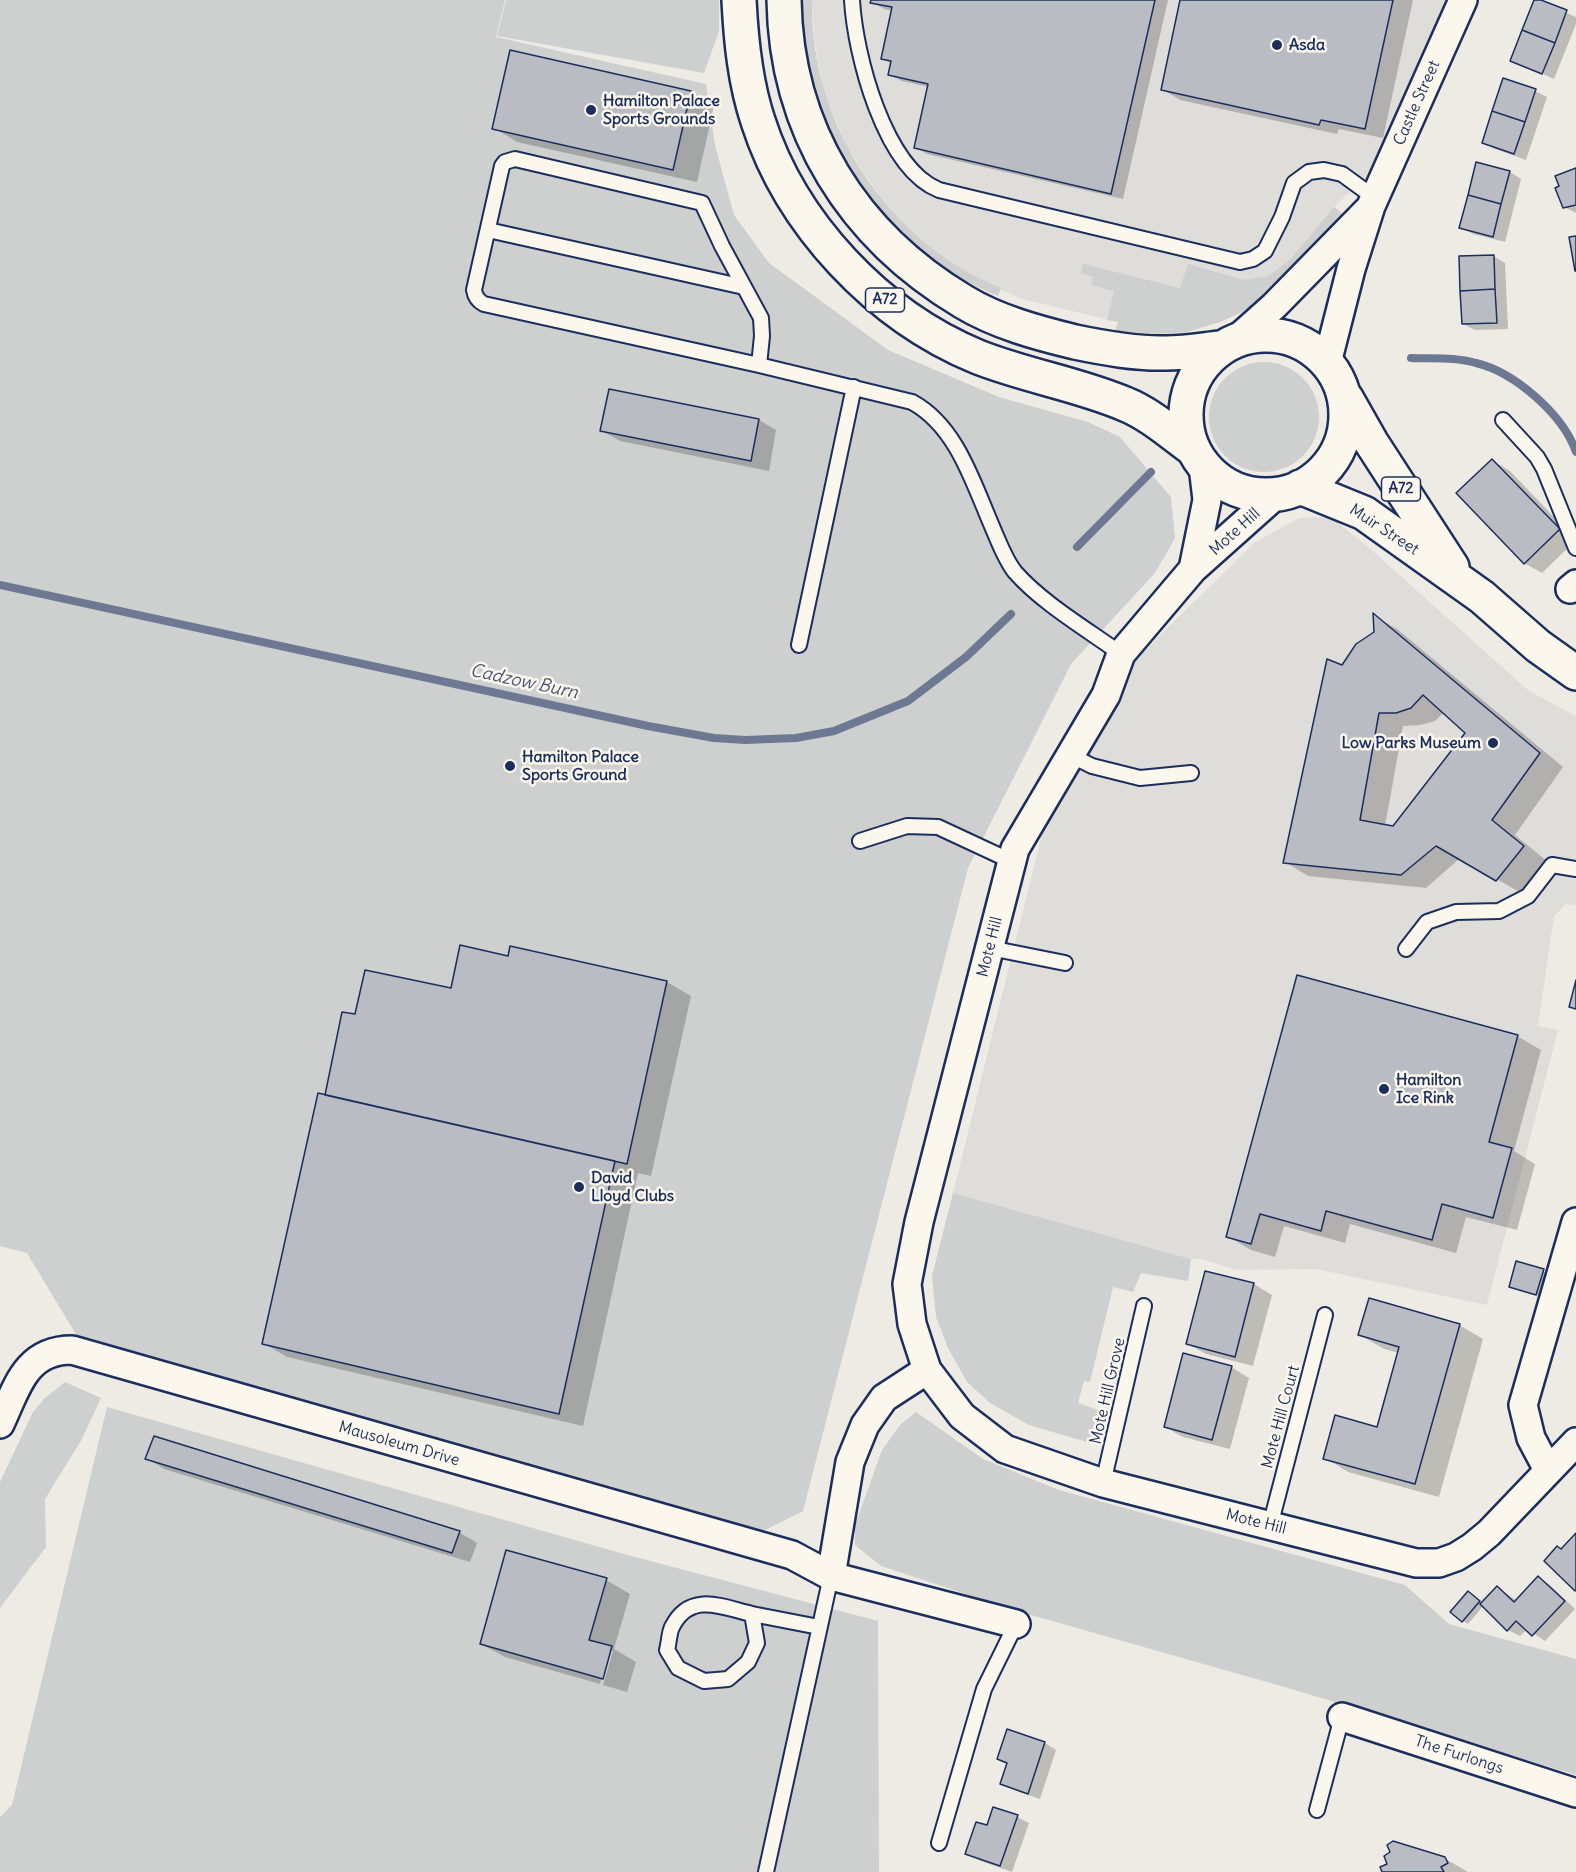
<!DOCTYPE html>
<html>
<head>
<meta charset="utf-8">
<style>
	body { margin:0 }
	canvas { display:block; background:#eeebe4 }
</style>
</head>
<body>
<canvas width="1576" height="1872"></canvas>
<script>
const g = document.querySelector('canvas').getContext('2d');
g.lineJoin = 'round';
function paint(path, color) { g.fillStyle = color; g.fill(path, 'evenodd'); }
function trace(path, color, width, dash) { g.strokeStyle = color; g.lineWidth = width; g.lineCap = dash ? 'butt' : 'round'; g.setLineDash(dash || []); g.stroke(path); }
function write(font, color, halo, rows, align = 'center') {
  g.font = font + ' Delius,sans-serif'; g.lineWidth = 5; g.setLineDash([]); g.textBaseline = 'middle'; g.strokeStyle = halo; g.fillStyle = color; for (const [text, x, y, turn = 0] of rows) {
    g.save(); g.translate(x, y); g.rotate((+turn || 0) * Math.PI / 180); g.textAlign = isNaN(turn) ? turn : align; if (halo) g.strokeText(text, 0, 0); g.fillText(text, 0, 0); g.restore();
  }
}
paint(new Path2D(`
	M812,0h635l-20,49 -60,127 -33,31 -38,50 -24,24 -154,41 -96,-23 -40,-18 -37,-22 -39,-32 -25,-30 -17,-24 -18,-29 -12,-28 -9,-22 -7,-32 -4,-27z
	M1330,517l37,29 162,145 47,25v189l-10,-1 -12,12 -16,110 20,4 -71,275 -171,-36 -80,1 -34,-11h-11l-238,-66 90,-363 93,-171 118,-116 45,-25z`), '#deddda');
paint(new Path2D(`
	M0,0h505l-9,37 210,47 9,61 19,70 35,48 119,87 111,47 89,25 32,15 51,60 4,41 -20,35 -84,91 -103,204 -165,643 -48,24 -678,-199 -50,-83 -27,-7z
	M506,0h213v31l-15,42 -207,-37z
	M802,0h10c-3,122 76,243 189,288l-3,8c-118,-49 -195,-169 -196,-296z
	M1334,207l8,6 -7,13 -69,72 -26,15 -20,9 -33,10 -31,2 -41,-3 3,-9 -11,-2 7,-29 -23,-6 2,-9 -12,-2 2,-10 97,24 8,-24 56,16 24,-4 21,-15z
	M1209 417a55 55 0 1 1 110 0a55 55 0 1 1-110 0Z
	M953,1193l238,66 -3,22 -47,-8 -8,19 -20,-5 -23,95 -6,-1 -6,22 20,7 -8,33 -61,-18 -39,-22 -23,-21 -19,-34 -12,-31 -4,-41z
	M65,1382l36,16 -19,41 -37,60 1,48 -46,61v-126l33,-70 12,-14z
	M107,1407l517,147 254,67 1,251h-879v-55l12,-12z
	M916,1412l67,47 76,31 346,95 44,39 127,35v116l-288,-87 -271,-77 -136,-45 -26,-21v-20l27,-75 18,-25z`), '#cecfcf');
paint(new Path2D(`
	M873,0h295l-45,199 -196,-45 -12,-7 14,-60 -27,-6 -12,-6 2,-11 -10,-6 11,-47 -9,-2 -12,-7z
	M1182,0h231l-30,138 -44,-9 -2,5 -157,-34 -18,-11z
	M1536,0l40,17v7l-22,55 -42,-19z
	M1535,91l12,6 -21,63 -31,-11 -12,-7z
	M690,92l24,14 -17,76 -180,-40 -23,-14z
	M1478,164l32,8 11,7 -16,63 -32,-8 -12,-7z
	M1576,169v44l-12,-6z
	M1493,256l12,7 3,66 -33,1 -12,-6z
	M759,420l17,10 -7,41 -149,-30 -18,-10z
	M1493,461l17,10 66,69 -34,33 -18,-10z
	M1374,616l23,13 166,138 -48,68 32,26 -26,32 -61,-35 -34,30 -118,-12 -23,-14 57,-195 34,-34zM1444,712l23,21 -74,95 -8,-2 18,-100 17,-1 15,-4z
	M509,957l158,25 24,14 -40,180 -13,-3 -55,253 -296,-69 -24,-14 63,-246 30,-81 96,-26z
	M1517,1036l24,14 -27,101 21,13 -18,66 -51,-13 -10,36 -106,-29 -5,19 -61,-17 -9,31 -24,-7 -24,-14z
	M1543,1271l5,3 -6,23 -32,-10z
	M1206,1272l48,12 18,11 -19,71 -47,-12 -18,-10z
	M1459,1325l24,14 -44,158 -91,-25 -23,-14 53,-29 21,-76 -15,-4 -24,-14z
	M1231,1367l18,11 -19,71 -47,-12 -18,-10z
	M147,1458l312,74 18,11 -7,19 -306,-93z
	M1538,1578l12,7 25,24 -30,32 -18,-12 -7,7 -12,-6 -25,-24 -15,18 -5,-3 11,-25 8,7 15,-16 20,14z
	M606,1580l24,14 -16,55 22,13 -9,30 -24,-7 10,-34h-4l-9,33 -95,-27 -24,-13z
	M1045,1743l11,7 -16,49 -26,-9 -12,-7 6,-19 -9,-5z
	M1017,1817l12,6 -17,49 -34,-12 -11,-7 21,-26z
	M1444,1858l24,14h-84z`), '#0003');
trace(new Path2D(`
	M1411,358c22,1 44,-1 65,5 38,9 87,51 100,89
	M1077,547l74,-75
	M0,585l648,141 66,12 31,2 51,-2 38,-7 74,-30 58,-44 45,-43`), '#6d7892', 8);
const building = new Path2D(`
	M871,0h284l-44,194 -197,-46 14,-64 -40,-9 3,-14 -10,-2 11,-52 -22,-4z
	M1180,0h213l-28,129 -44,-9 -2,5 -158,-35z
	M1534,0h7l26,10 -12,33 -33,-13z
	M1522,30l33,13 -13,31 -32,-13z
	M510,50l181,41 -18,79 -181,-41z
	M1503,78l33,11 -11,33 -33,-11z
	M1492,111l33,11 -11,32 -32,-11z
	M1476,162l34,9 -9,33 -33,-9z
	M1576,168v37l-13,3 -8,-20 4,-2 -4,-10z
	M1468,195l33,9 -8,33 -34,-9z
	M1576,236v35h-1l-6,-34z
	M1494,255l1,34 -35,2 -1,-35z
	M1495,289l2,34 -35,1 -2,-33z
	M609,389l150,30 -8,42 -151,-30z
	M1492,459l68,70 -36,35 -68,-71z
	M1373,613l167,140 -48,67 32,26 -28,35 -60,-35 -35,29 -118,-12 44,-204 15,6 14,-21 18,-12zM1423,695l42,38 -72,93 -33,-6 19,-107h17l15,-5z
	M460,945l48,11 2,-10 157,35 -40,183 -302,-69 17,-83 13,2 10,-44 86,18z
	M1297,975l221,60 -29,107 23,6 -19,70 -51,-14 -10,36 -106,-29 -5,20 -61,-17 -9,30 -25,-7z
	M1576,980v29l-7,-2z
	M318,1093l297,68 -56,253 -297,-70z
	M1516,1261l28,8 -8,26 -27,-8z
	M1205,1271l49,12 -19,74 -49,-13z
	M1369,1298l91,26 -45,160 -92,-25 12,-44 42,12 22,-80 -41,-12z
	M1183,1353l49,13 -20,74 -48,-13z
	M154,1436l306,95 -8,22 -307,-94z
	M1576,1533v57l-1,1 -31,-30 13,-15 4,3z
	M506,1550l101,28 -18,62 23,6 -9,33 -123,-35z
	M1538,1576l27,25 -33,35 -16,-15 -9,10 -27,-27 17,-18 17,16z
	M1468,1591l12,10 -18,21 -12,-10z
	M1007,1729l38,13 -17,52 -28,-10 7,-21 -10,-4z
	M993,1807l25,8 -18,51 -35,-12 11,-32 11,3z
	M1393,1841l52,16 3,6 -7,4 3,5h-62l-2,-5 7,-3 -3,-8 6,-4 -3,-7z`);
paint(building, '#b9bcc3');
trace(building, '#1b2f5e', 1.5);
const service = new Path2D(`
	M852,0c3,54 32,168 87,190l301,72 13,-3 12,-8 17,-34 12,-34 15,-11 15,-2 18,4 33,24
	M488,230l256,57
	M759,365l3,-29 -1,-18 -39,-72 -20,-43 -187,-44 -10,3 -3,4 -28,124c1,7 4,11 10,14l275,61 153,37c46,25 62,84 82,129 6,14 12,30 21,41 27,31 73,58 106,82
	M1503,420l34,37 7,12 32,79
	M799,645l55,-258
	M1070,755l22,11 48,12 51,-5
	M860,841l47,-15 31,1 73,34
	M990,948l75,15
	M1406,949l21,-27 29,-10 43,-1 29,-15 24,-31 24,4
	M1103,1483l41,-177
	M1270,1526l55,-211
	M752,1614c-30,-7 -62,-23 -80,13 -3,6 -3,16 -5,23l11,18 26,13 24,-2 20,-17 9,-19 -5,-29 67,13
	M1317,1810l25,-93
	M939,1843l45,-154 32,-65
	M766,1872l65,-296`);
const minor = new Path2D(`
	M1237,339l37,-33 93,-95
	M1327,363l24,-94 20,-63 92,-206
	M1277,494l-84,75 -72,85 -15,41 -91,154 -96,373 -12,62 5,40 15,46 35,46 43,33 98,34 313,80h23l17,-6 16,-10 17,-14 87,-91
	M1193,569l14,-69 -4,-34
	M1570,589l6,-5
	M0,1424c17,-36 25,-74 72,-74l720,205 39,21 185,48
	M1548,1470l-17,-32 -8,-33 53,-183
	M831,1576l19,-114 15,-37 19,-27 43,-28
	M1342,1717l234,76`);
const primary = new Path2D(`
	M739,0c2,41 6,82 19,121 33,103 120,195 220,236 48,19 100,27 147,47 25,10 47,30 68,45
	M784,0c2,130 69,236 180,302 33,20 74,31 111,40 29,6 61,12 91,11 18,0 36,-3 54,-5
	M1186 415a80 80 0 1 1 160 0a80 80 0 1 1-160 0Z
	M1346,398l25,44 81,125
	M1300,487l64,26 118,84 56,49 38,27`);
trace(service, '#1b2f5e', 18);
trace(minor, '#1b2f5e', 32);
trace(primary, '#1b2f5e', 38);
trace(service, '#fbf7ec', 14);
trace(minor, '#fbf7ec', 27);
trace(primary, '#fbf7ec', 33);
for (const [x, y, r, color] of [
	[1277,45,6,"#1b2f5e"],
	[591,110,6,"#1b2f5e"],
	[1493,743,6,"#1b2f5e"],
	[510,766,6,"#1b2f5e"],
	[1384,1089,6,"#1b2f5e"],
	[579,1187,6,"#1b2f5e"]
]) { const dot = new Path2D(); dot.arc(x, y, r, 0, 2 * Math.PI); g.fillStyle = color; g.fill(dot); trace(dot, '#fbf7ec', 2); }
for (const [x, y, w] of [
	[885,300,39],
	[1401,489,39]
]) { const box = new Path2D(); box.roundRect(x - w / 2, y - 12, w, 24, 4.5); g.fillStyle = '#fbf7ec'; g.fill(box); trace(box, '#1b2f5e', 1.5); }
write('bold 15px', '#1b2f5e', null, [
	["A72",885,300],
	["A72",1401,489]
]);
write('bold 16px', '#1b2f5e', '#fbf7ec', [
	["Asda",1289,45],
	["Hamilton Palace",603,101],
	["Sports Grounds",603,119],
	["Low Parks Museum",1481,743,"right"],
	["Hamilton Palace",522,757],
	["Sports Ground",522,775],
	["Hamilton",1396,1080],
	["Ice Rink",1396,1098],
	["David",591,1178],
	["Lloyd Clubs",591,1196]
], 'left');
write('16px', '#1b2f5e', '#fbf7ec', [
	["Castle Street",1417,103,-66],
	["Muir Street",1384,530,33],
	["Mote Hill",1235,532,-42],
	["Mote Hill",990,947,-76],
	["Mote Hill Grove",1108,1391,-77],
	["Mote Hill Court",1281,1417,-75],
	["Mausoleum Drive",399,1444,16],
	["Mote Hill",1256,1522,14],
	["The Furlongs",1459,1755,18]
]);
write('italic 18px', '#445378', '#fbf7ec', [
	["Cadzow Burn",524,682,12]
]);
</script>
</body>
</html>
